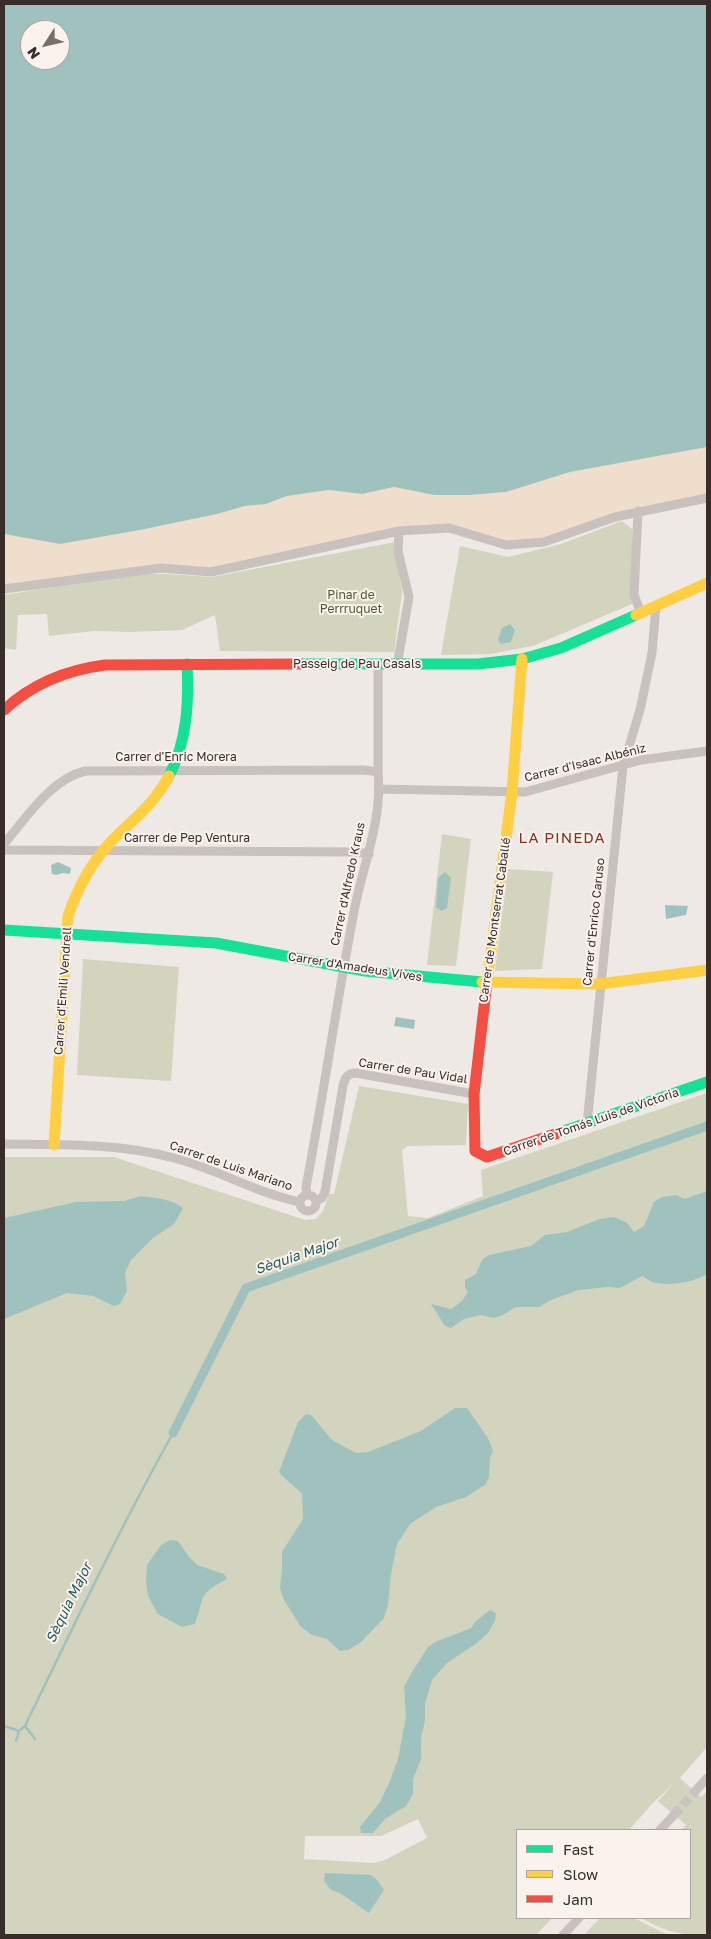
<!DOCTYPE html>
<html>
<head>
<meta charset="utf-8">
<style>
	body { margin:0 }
	#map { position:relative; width:711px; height:1939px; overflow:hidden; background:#eee9e4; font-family:"Golos Text",sans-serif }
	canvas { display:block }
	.frame { position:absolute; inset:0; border:5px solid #392d2a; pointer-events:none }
	.legend { position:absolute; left:516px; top:1829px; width:175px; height:90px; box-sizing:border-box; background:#faf2ec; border:1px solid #ada39e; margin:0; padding:6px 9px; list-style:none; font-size:15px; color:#392d2a }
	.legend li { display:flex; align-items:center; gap:10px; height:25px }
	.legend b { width:25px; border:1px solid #ada39e }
	.north { position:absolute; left:20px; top:20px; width:50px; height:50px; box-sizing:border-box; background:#faf2ec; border:1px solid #ada39e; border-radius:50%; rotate:235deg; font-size:14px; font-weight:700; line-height:20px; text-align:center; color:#392d2a }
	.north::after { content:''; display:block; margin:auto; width:18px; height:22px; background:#786f6b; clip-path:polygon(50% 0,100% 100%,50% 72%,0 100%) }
</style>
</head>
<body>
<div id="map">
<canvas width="711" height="1939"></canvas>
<div class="frame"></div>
<ul class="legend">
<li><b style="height:6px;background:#16e098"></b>Fast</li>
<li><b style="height:6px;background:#ffcf43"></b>Slow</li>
<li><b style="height:6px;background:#f24e42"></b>Jam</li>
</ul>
<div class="north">N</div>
</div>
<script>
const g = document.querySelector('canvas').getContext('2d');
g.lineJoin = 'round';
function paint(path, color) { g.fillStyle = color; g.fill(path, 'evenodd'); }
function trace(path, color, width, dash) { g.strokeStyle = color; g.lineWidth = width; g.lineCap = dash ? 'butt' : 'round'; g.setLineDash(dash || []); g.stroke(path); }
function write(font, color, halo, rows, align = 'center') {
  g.font = font + ' "Golos Text",sans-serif'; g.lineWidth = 4; g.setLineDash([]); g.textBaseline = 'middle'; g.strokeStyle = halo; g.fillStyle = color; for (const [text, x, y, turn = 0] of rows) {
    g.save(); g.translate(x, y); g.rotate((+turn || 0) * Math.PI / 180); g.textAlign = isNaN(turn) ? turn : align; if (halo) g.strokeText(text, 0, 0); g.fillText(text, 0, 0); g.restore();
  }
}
paint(new Path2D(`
	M622,521l10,8v75l-99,42 -43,8 -49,1 19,-109 48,11 53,-13z
	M395,542l7,50 -8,60 -174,-1 -5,-36 -33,15 -52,2 -36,-1 -45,5 -2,-22 -29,1 -2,35 -12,-2v-53l127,-21h36l45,3z
	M442,834l29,5 -15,127 -29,-1z
	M508,869l45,3 -11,97 -47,2z
	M83,959l96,8 -8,114 -94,-6z
	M359,1086l109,18 -2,41 -58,1 -6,4 6,66 20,2 55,-22 -2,-26 226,-77v654l-27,31 21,19 6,-6v144c-29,0 -40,-3 -66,-17h49v-88h-9l5,-5 -28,-24 16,-18 -22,21 -23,26h-112v88h35l-16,17h-532v-778h110l191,63 11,-1 7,-8 6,-17h5zM418,1819l9,19 -42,22 -11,3 -70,-4 1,-23h76z
	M600,1918h34l34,17h-84z`), '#d2d4be');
paint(new Path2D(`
	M707,447v51l-69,13 -75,25 -57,9 -57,-17 -50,3 -188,41 -50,-4 -157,21v-55l56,10 80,-14 77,-16 28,-8 21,-2 21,-8 42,-6 33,4 32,-7 40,8h36l36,-3 64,-20z`), '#eedecb');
paint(new Path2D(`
	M4,4h703v443l-137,25 -64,20 -36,3h-36l-40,-8 -32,7 -33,-4 -42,6 -21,8 -21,2 -28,8 -77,16 -80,14 -56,-10zM30,30h30v30h-30z
	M510,624l5,6 -4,12 -10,2 -3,-4 4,-12z
	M58,862l13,6 -1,6 -7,-1 -7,2 -4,-1 -1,-9z
	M445,872l6,6 -4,30 -6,3 -5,-4 2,-29z
	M665,905l23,1 -2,9 -20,4z
	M396,1017l19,3 -1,9 -20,-3z
	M707,1191v83c-14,8 -34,12 -51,9 -4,0 -10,-5 -14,-7l-22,12 -12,-1 -29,3 -28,10 -12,7h-23l-15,9 -7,2 -13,-3 -17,4 -13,9 -6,-2 -14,-22 20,5 11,-8 6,-9 -3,-4v-8l11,-6 6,-14 7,-5 42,-9 14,-11 22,-3 33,-13 14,-2 12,5 8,10 10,-6 10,-24 8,-5 14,-2 9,4z
	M141,1196c15,2 31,3 42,12l-9,16 -21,14 -22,22 -6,13 2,18 -7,13 -6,2 -21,-10 -26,-3 -63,26v-101l72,-16 48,-1z
	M455,1408h12l21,30 5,13 -3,7 -1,19 -3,7 -20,13 -30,10 -26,17 -13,20 -6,30 -3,31 -4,13 -23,24 -13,8 -8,1 -13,-12 -15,-4 -11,-8 -17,-27 -4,-12 2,-18v-18l21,-33 -1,-25c-7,-8 -16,-13 -23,-22l19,-50 8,-8 5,1 21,25 24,13 12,-1 53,-21z
	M170,1540l8,1 11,16 8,8 27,9 3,5c-30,15 -22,18 -32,45l-13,3 -24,-13 -10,-18 -2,-15 1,-16 14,-20z
	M490,1610l6,3 -1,8 -7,12 -11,10 -30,20 -15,17 -7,24v16l-4,19v20l-8,20v15l-7,12 -21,13 -12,14h-12l-1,-6 20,-25 10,-21 8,-22 8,-42 -2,-30 8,-15 16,-25 7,-5 36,-14 4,-6z
	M325,1873l46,2 6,5 7,10 -15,23 -29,-20 -9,-3 -7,-9z`), '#a0c2be');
trace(new Path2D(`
	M4,1726l15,5 6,-5c48,-99 95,-198 148,-293
	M25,1726l10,13
	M16,1741l3,-10`), '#a0c2be', 2.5);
trace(new Path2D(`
	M173,1433l73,-145 461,-162`), '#a0c2be', 9);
trace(new Path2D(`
	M674,1815l25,-28`), '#cac3bf', 9, [9, 4.5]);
trace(new Path2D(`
	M638,511l-4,84 7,18
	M4,589l157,-21 50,4 188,-41 50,-3 57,17 38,-3 71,-25 92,-19
	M398,664l1,-10 10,-57 -11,-46 1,-20
	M380,789l145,3 116,-32 66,-9
	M4,844c22,-26 47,-65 81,-73l279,-1 14,2
	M4,850l353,2 12,2
	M587,1124l36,-358 17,-56 12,-57 4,-47
	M4,1144c57,1 114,-1 170,14 43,11 82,35 126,44
	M300 1203a8 8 0 1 1 16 0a8 8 0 1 1-16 0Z
	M307,1195l-1,-8c17,-90 30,-180 47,-270 8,-48 30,-95 25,-145v-108
	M316,1201l6,-3 3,-6 18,-106c2,-8 4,-13 13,-13l118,21
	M699,1787l8,-9
	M660,1830l14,-15
	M563,1935l16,-17`), '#c8c1bd', 9);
trace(new Path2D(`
	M302,664h176l44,-5 39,-11 75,-33
	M169,776c18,-34 20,-74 18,-112
	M4,930l212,13 149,28 117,11
	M558,1133l149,-51`), '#16e098', 11);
trace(new Path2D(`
	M636,615l71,-32
	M482,982l118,2 107,-14
	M486,990l26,-198 10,-133
	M54,1145l14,-229c9,-26 21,-50 40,-71 23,-25 43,-36 61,-69`), '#ffcf43', 11);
trace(new Path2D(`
	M4,710c29,-27 62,-40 101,-45l197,-1
	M486,990l-12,104 1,57 12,6 71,-24`), '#f24e42', 11);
write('12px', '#4d582e', '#faf2ec', [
	["Pinar de",351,595],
	["Perrruquet",351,609]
]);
write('12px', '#392d2a', '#faf2ec', [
	["Passeig de Pau Casals",357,664],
	["Carrer d'Enric Morera",176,757],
	["Carrer d'Isaac Albéniz",585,763,-14],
	["Carrer de Pep Ventura",187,838],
	["Carrer d'Alfredo Kraus",348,884,-78],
	["Carrer de Montserrat Caballé",495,920,-82],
	["Carrer d'Enrico Caruso",594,922,-84],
	["Carrer d'Amadeus Vives",355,967,9],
	["Carrer d'Emili Vendrell",63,991,-86],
	["Carrer de Pau Vidal",413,1071,9],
	["Carrer de Tomás Luis de Victoria",591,1122,-19],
	["Carrer de Luis Mariano",231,1166,19]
]);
write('italic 14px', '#1f5b59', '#faf2ec', [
	["Sèquia Major",297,1256,-19],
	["Sèquia Major",69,1603,-64]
]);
g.letterSpacing = '1px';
write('15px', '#892f22', '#faf2ec', [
	["LA PINEDA",562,838]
]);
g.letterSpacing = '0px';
</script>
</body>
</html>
